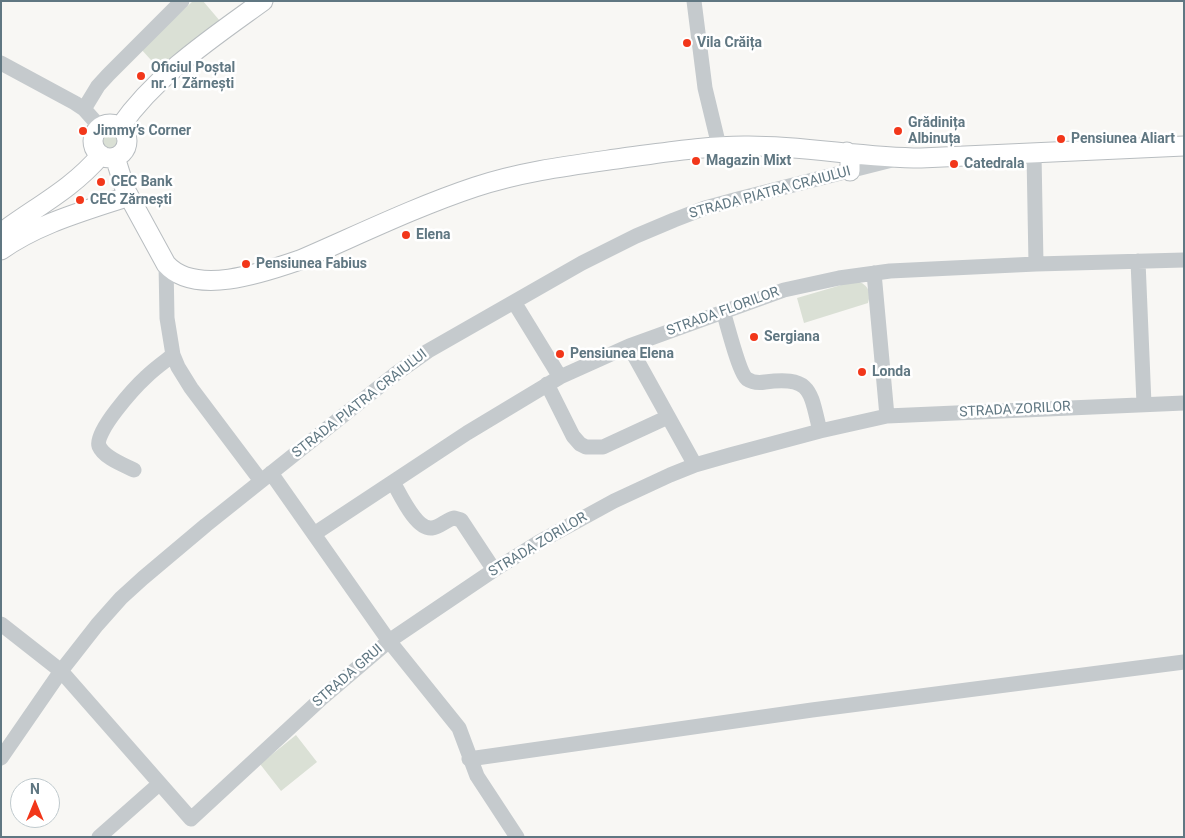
<!DOCTYPE html>
<html>
<head>
<meta charset="utf-8">
<style>
	body { margin:0 }
	#map { position:relative; width:1185px; height:838px; overflow:hidden; background:#f8f7f4; font-family:Roboto,sans-serif }
	canvas { display:block }
	.frame { position:absolute; inset:0; border:2px solid #607782; pointer-events:none }
	.north { position:absolute; left:10px; top:778px; width:50px; height:50px; box-sizing:border-box; background:#fff; border:1px solid #bfc9cd; border-radius:50%; rotate:0deg; font-size:14px; font-weight:700; line-height:20px; text-align:center; color:#607782 }
	.north::after { content:''; display:block; margin:auto; width:18px; height:22px; background:#f2371a; clip-path:polygon(50% 0,100% 100%,50% 72%,0 100%) }
</style>
</head>
<body>
<div id="map">
<canvas width="1185" height="838"></canvas>
<div class="frame"></div>
<div class="north">N</div>
</div>
<script>
const g = document.querySelector('canvas').getContext('2d');
g.lineJoin = 'round';
function paint(path, color) { g.fillStyle = color; g.fill(path, 'evenodd'); }
function trace(path, color, width, dash) { g.strokeStyle = color; g.lineWidth = width; g.lineCap = dash ? 'butt' : 'round'; g.setLineDash(dash || []); g.stroke(path); }
function write(font, color, halo, rows, align = 'center') {
  g.font = font + ' Roboto,sans-serif'; g.lineWidth = 5; g.setLineDash([]); g.textBaseline = 'middle'; g.strokeStyle = halo; g.fillStyle = color; for (const [text, x, y, turn = 0] of rows) {
    g.save(); g.translate(x, y); g.rotate((+turn || 0) * Math.PI / 180); g.textAlign = isNaN(turn) ? turn : align; if (halo) g.strokeText(text, 0, 0); g.fillText(text, 0, 0); g.restore();
  }
}
paint(new Path2D(`
	M193,1h10l17,20 -60,49 -19,-21z
	M100 141a10 10 0 1 1 20 0a10 10 0 1 1-20 0Z
	M855,281c12,2 17,10 13,22l-64,20 -7,-25z
	M296,735l21,27 -36,29 -21,-27z`), '#dae0d5');
const major = new Path2D(`
	M93 141a17 17 0 1 1 34 0a17 17 0 1 1-34 0Z
	M120,127c36,-52 92,-89 143,-126
	M847,152l3,6v13
	M115,157l10,32 41,75c29,33 99,8 134,-4 58,-25 115,-53 175,-73 48,-16 99,-22 148,-29 40,-5 80,-12 121,-12 59,-1 118,12 177,12l263,-12
	M1,233c36,-27 70,-43 100,-78
	M1,250c38,-27 84,-39 128,-54`);
trace(major, '#b8bdc0', 21);
trace(new Path2D(`
	M694,1l11,87 14,58
	M1,63l74,40 9,6 16,18
	M84,109l14,-23 10,-11 74,-74
	M1034,154l2,110
	M1138,261l6,143
	M166,264l1,54 6,37 5,12 13,21 70,93
	M874,273l13,143
	M514,302l46,75
	M723,311c4,12 16,62 24,68 6,4 12,4 18,3 47,-6 45,9 55,49
	M629,346l66,119
	M547,384l26,52 7,8 6,3h17l65,-30
	M134,470c-10,-5 -30,-12 -35,-24 -5,-14 36,-59 47,-69 8,-8 18,-15 27,-22
	M271,473l118,168 70,87 18,48 40,61
	M393,482c7,12 23,48 39,46 8,-1 14,-8 22,-10l7,2 33,50
	M314,534l153,-101 93,-56 69,-31 155,-56 55,-12 51,-7 146,-7 148,-4
	M1,624l60,47 130,148 131,-121 67,-57 105,-71 45,-28 75,-41 56,-26 25,-10 35,-10 90,-24 67,-15 297,-13
	M1,758l60,-87 36,-46 24,-27 22,-20 63,-53 188,-150 34,-24 154,-88 54,-27 38,-16 31,-12 33,-9 154,-39
	M469,759l343,-49 372,-48
	M99,837l60,-53`), '#c5cacd', 15);
trace(major, '#fff', 19);
for (const [x, y, r, color] of [
	[687,43,5,"#f2371a"],
	[141,76,5,"#f2371a"],
	[83,131,5,"#f2371a"],
	[898,131,5,"#f2371a"],
	[1061,139,5,"#f2371a"],
	[696,161,5,"#f2371a"],
	[954,164,5,"#f2371a"],
	[101,182,5,"#f2371a"],
	[80,200,5,"#f2371a"],
	[406,235,5,"#f2371a"],
	[246,264,5,"#f2371a"],
	[754,337,5,"#f2371a"],
	[560,354,5,"#f2371a"],
	[862,372,5,"#f2371a"]
]) { const dot = new Path2D(); dot.arc(x, y, r, 0, 2 * Math.PI); g.fillStyle = color; g.fill(dot); trace(dot, '#fff', 2); }
write('bold 14px', '#607782', '#fff', [
	["Vila Crăița",697,43],
	["Oficiul Poștal",151,68],
	["nr. 1 Zărnești",151,84],
	["Grădinița",908,123],
	["Albinuța",908,139],
	["Jimmy’s Corner",93,131],
	["Pensiunea Aliart",1071,139],
	["Magazin Mixt",706,161],
	["Catedrala",964,164],
	["CEC Bank",111,182],
	["CEC Zărnești",90,200],
	["Elena",416,235],
	["Pensiunea Fabius",256,264],
	["Sergiana",764,337],
	["Pensiunea Elena",570,354],
	["Londa",872,372]
], 'left');
write('14px', '#607782', '#fff', [
	["STRADA PIATRA CRAIULUI",770,193,-15],
	["STRADA FLORILOR",723,312,-20],
	["STRADA PIATRA CRAIULUI",360,404,-38],
	["STRADA ZORILOR",1015,410,-3],
	["STRADA ZORILOR",538,545,-31],
	["STRADA GRUI",348,676,-41]
]);
</script>
</body>
</html>
